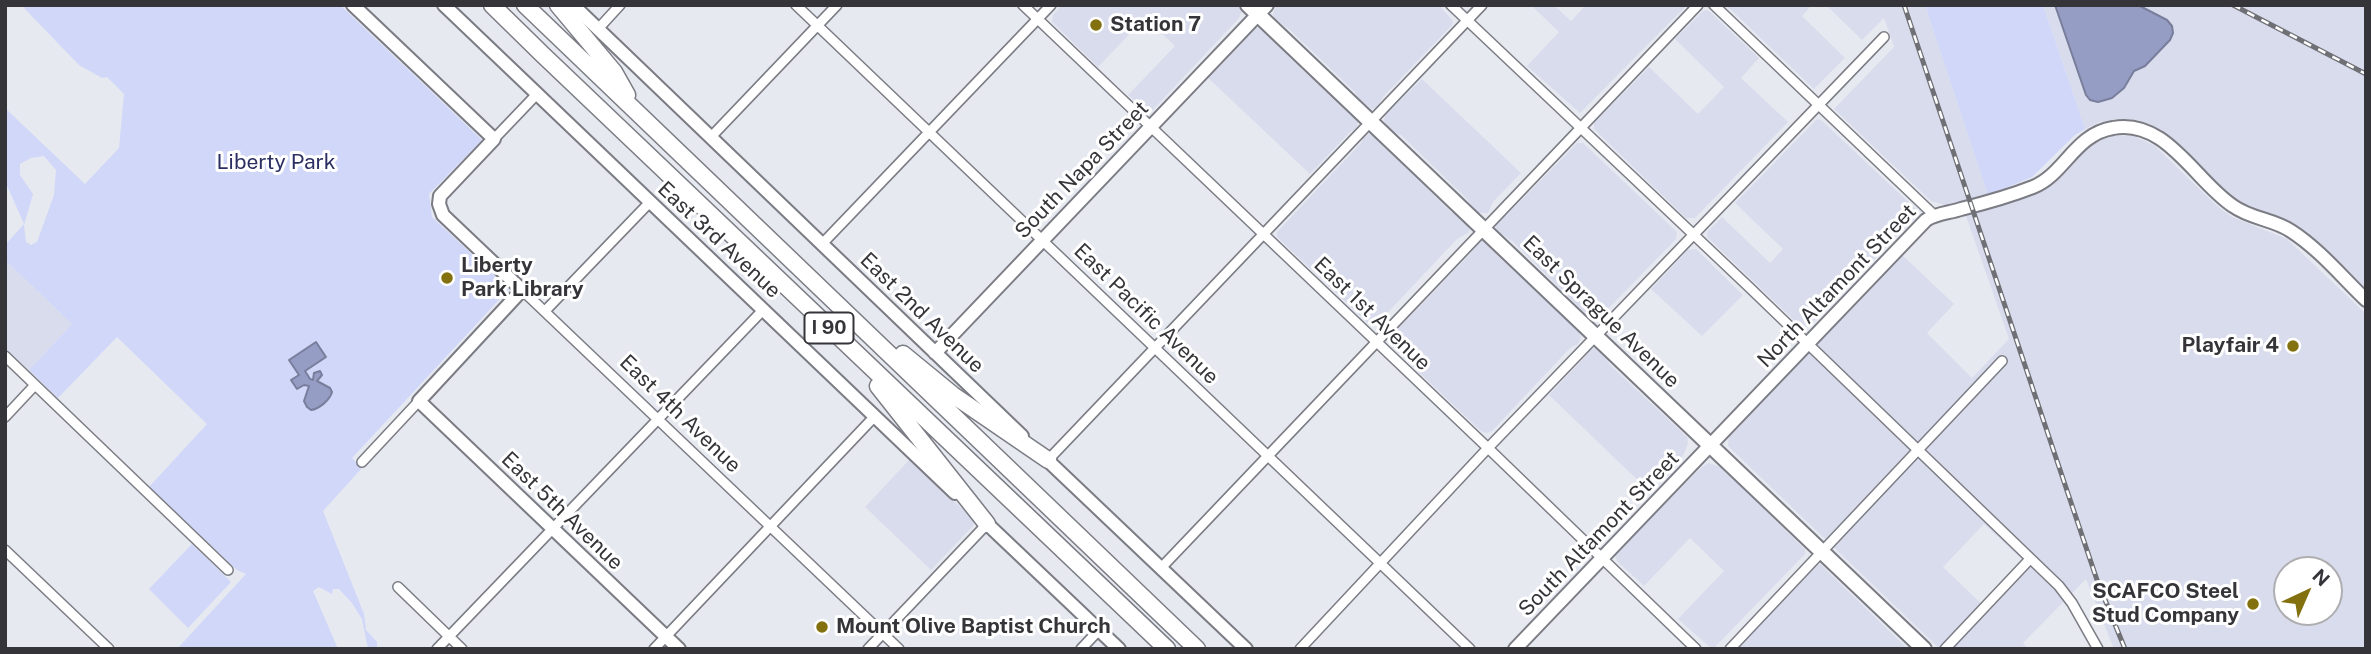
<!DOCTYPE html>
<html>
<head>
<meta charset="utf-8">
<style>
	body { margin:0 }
	#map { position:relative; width:2371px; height:654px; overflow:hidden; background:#e7e9f1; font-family:"Public Sans",sans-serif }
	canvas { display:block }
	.frame { position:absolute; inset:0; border:7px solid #353539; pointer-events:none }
	.north { position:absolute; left:2273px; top:556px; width:70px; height:70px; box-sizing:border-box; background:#fff; border:2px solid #aeaeb0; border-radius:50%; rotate:44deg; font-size:19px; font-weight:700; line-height:28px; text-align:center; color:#353539 }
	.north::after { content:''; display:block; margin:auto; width:24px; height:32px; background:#83700f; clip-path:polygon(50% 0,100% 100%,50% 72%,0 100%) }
</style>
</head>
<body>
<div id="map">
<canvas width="2371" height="654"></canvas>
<div class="frame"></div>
<div class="north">N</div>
</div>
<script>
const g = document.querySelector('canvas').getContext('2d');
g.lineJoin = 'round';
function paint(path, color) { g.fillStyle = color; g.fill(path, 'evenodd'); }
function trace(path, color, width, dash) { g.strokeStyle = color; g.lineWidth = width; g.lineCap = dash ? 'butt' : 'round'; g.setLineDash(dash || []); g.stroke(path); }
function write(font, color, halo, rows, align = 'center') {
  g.font = font + ' "Public Sans",sans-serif'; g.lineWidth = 6; g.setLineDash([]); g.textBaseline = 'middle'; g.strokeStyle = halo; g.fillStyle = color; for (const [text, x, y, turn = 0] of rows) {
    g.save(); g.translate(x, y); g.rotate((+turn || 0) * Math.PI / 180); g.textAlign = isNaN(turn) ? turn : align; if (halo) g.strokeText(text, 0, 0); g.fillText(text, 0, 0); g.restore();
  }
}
paint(new Path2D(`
	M1062,5h177l3,6 -3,7 -89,95 -22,-18 47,-49 -30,-28 -47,49 -46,-45 1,-7z
	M1277,5h162l14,16 -1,4 -69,72 -6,10 -5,2 -13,-9 -4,-8 -65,-62 -16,-12 -1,-5z
	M1531,5h23l17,16 15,-16h101l-107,108 -53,-47 32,-34z
	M1726,5h86l-10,11 43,42 -31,31z
	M1826,5h99l63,190 -40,11 -17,-5 -97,-92 60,-62 -10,-29 -22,22z
	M2043,5h323v285l-68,-64 -12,-7 -30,-9 -26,-14 -57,-56 -18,-13 -18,-7 -19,-1 -19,3 -14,7z
	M1705,10l4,1 50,47 -18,20 47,44 -93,96h-9l-92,-89v-6l55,-56 49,47 26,-27 -49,-48 27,-27z
	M1256,28h7l22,22 4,7 59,55 9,6 1,5 -2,5 -7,5 -39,41 -103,-97z
	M1422,79l99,94 -28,29 -5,11h-10l-12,-15 -65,-63 -8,-3 -7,-7 -2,-5 1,-5z
	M1817,119l4,1 98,92 -111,115h-7l-94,-90 1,-6 14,-14 48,46 13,-14 -48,-46z
	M1369,134l8,3 3,6 71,69 9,4 10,12 -2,5 -11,6 -82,87h-4l-94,-89v-5l84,-89 3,-7z
	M2112,136h22l21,10 61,59 16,12 55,22 79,75v335h-252l-28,-70 -63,64 5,6h-88l-212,-203 1,-13 172,-179 53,50 -27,29 45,45 37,-39 -44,-126 71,-19 15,-12 38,-37zM1984,524l46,43 -41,44 -46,-44zM2287,570h42v42h-42z
	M1577,143h6l94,89 -1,7 -69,71 -6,9 -4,2 -7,-3 -78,-77 -15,-10 -2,-6 3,-5 8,-4z
	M1482,240l5,1 7,8 4,7 81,75 2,6 -3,7 -7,3 -79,84 -6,2 -5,-2 -93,-88 1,-5 82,-85 7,-12z
	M1696,249l47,46 -41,41 -51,-47 37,-39z
	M5,260l67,64 -43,46 -24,-22z
	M1594,348l5,2 12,16 76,71 1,6 -4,11 -35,37 -100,-96 34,-36 6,-9z
	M910,459l63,60 1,3 -1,4 -42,44 -66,-63z
	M1709,463l11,4 85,82v5l-91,94 -2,1 -34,-30 46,-48 -34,-33 -46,48 -27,-25 -2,-6 1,-5 86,-83z
	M1821,564l5,6 82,79h-171l79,-84z`), '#d9dcec');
paint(new Path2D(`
	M26,5h314l142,135 -53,54 3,23 77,72 -157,169 10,10 -39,43 41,103 2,16 11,12v7h-9l-6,-30 -10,-16 -13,-14h-6l-1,5 -13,-7 -6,4 25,58h-161l69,-75 -9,-4 -88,-83 58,-63 -90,-87 -59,61 -29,-28 43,-46 -67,-64v-15l19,-21 -19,-43v-73l80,76 34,-36 5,-54 -17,-17 -5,1 -23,-13 -55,-57zM44,156l12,14 -2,25 -17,47 -6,3 -5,-3 -2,-17 9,-31 -13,-19v-11l11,-6z
	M1925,5h118l42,124 -10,6 -43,42 -44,18z
	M192,544l39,38 -43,46 -39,-39z`), '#d0d7f8');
const water = new Path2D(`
	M2055,5h83l29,15 5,6 1,7 -3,7 -25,26 -11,5 -10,17 -12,10 -14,4 -8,-2 -4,-5z
	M316,342l10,15 -21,14 5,8 3,1 1,-7 6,-2 2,4 -5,6 13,7 2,4c-2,8 -13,17 -21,18l-4,-3 -3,-6 5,-15 -5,-1 -7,4 -6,-9 8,-5 -10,-15z`);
paint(water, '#959dc5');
trace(water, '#787e9b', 2);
const street = new Path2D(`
	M796,5l674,644
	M1023,5l465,443 208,201
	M1451,5l299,283 309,298 13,17 26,46
	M1714,5l220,210
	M598,29l22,-24
	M710,138l127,-133
	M494,139l43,-45
	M822,244l229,-239
	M522,290l377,359
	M545,311l105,-109
	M5,356l223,214
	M5,417l30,-32
	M1048,460l434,-455
	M362,462l57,-61
	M5,550l104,99
	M1161,568l537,-563
	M398,587l64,62
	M437,649l327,-340
	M654,649l221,-233
	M868,649l119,-125
	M1081,649l18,-19
	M1300,649l188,-201 396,-411
	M1730,649l272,-288
	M1945,649l85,-90`);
const secondary = new Path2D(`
	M353,5l141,134 -54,57 -1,8 4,11 79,75 -103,111 260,248
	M444,5l511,488
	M573,5l449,431
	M935,353l332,-348
	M1043,456l203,193
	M981,518l138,131
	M1515,649l411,-429c11,-7 23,-7 35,-11 24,-6 49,-13 72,-22 31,-12 42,-53 80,-59 53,-10 82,53 120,78 18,13 40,13 58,25 28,18 51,46 75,69`);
const primary = new Path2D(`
	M1248,5l676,644`);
const highway = new Path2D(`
	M492,5l50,49 625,595
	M525,5l672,644
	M558,5l56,67 13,23
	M903,354l50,41 95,65
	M878,386l109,138`);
trace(street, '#7b7c84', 12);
trace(secondary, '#7b7c84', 16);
trace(primary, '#7b7c84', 18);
trace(highway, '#7b7c84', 19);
trace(street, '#fff', 9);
trace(secondary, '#fff', 12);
trace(primary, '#fff', 14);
trace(highway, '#fff', 16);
const rail = new Path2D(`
	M1904,5l193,575 28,69
	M2233,5l133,69`);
trace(rail, '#6f7075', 5);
trace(rail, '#fff', 2.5, [8]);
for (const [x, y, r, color] of [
	[1096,25,7,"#83700f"],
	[447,278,7,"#83700f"],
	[2293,346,7,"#83700f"],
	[2253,604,7,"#83700f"],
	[822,627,7,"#83700f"]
]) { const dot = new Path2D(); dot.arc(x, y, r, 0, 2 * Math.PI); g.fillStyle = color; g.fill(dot); trace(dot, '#fff', 2.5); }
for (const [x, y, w] of [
	[829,328,49]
]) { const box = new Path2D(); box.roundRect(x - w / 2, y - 15.5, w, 31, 5); g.fillStyle = '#fff'; g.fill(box); trace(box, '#353539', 2); }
write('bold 19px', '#353539', null, [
	["I 90",829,328]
]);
write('bold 21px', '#353539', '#fff', [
	["Station 7",1110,25],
	["Liberty",461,266],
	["Park Library",461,290],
	["Playfair 4",2279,346,"right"],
	["SCAFCO Steel",2239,592,"right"],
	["Stud Company",2239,616,"right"],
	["Mount Olive Baptist Church",836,627]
], 'left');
write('21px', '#2b2f62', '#fff', [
	["Liberty Park",276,163]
]);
write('21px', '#353539', '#fff', [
	["South Napa Street",1082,170,-46],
	["East 3rd Avenue",719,240,43],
	["North Altamont Street",1837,286,-46],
	["East Sprague Avenue",1601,312,44],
	["East 2nd Avenue",922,313,44],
	["East Pacific Avenue",1146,314,44],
	["East 1st Avenue",1372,314,44],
	["East 4th Avenue",680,414,44],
	["East 5th Avenue",562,511,44],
	["South Altamont Street",1599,534,-46]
]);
</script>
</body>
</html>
